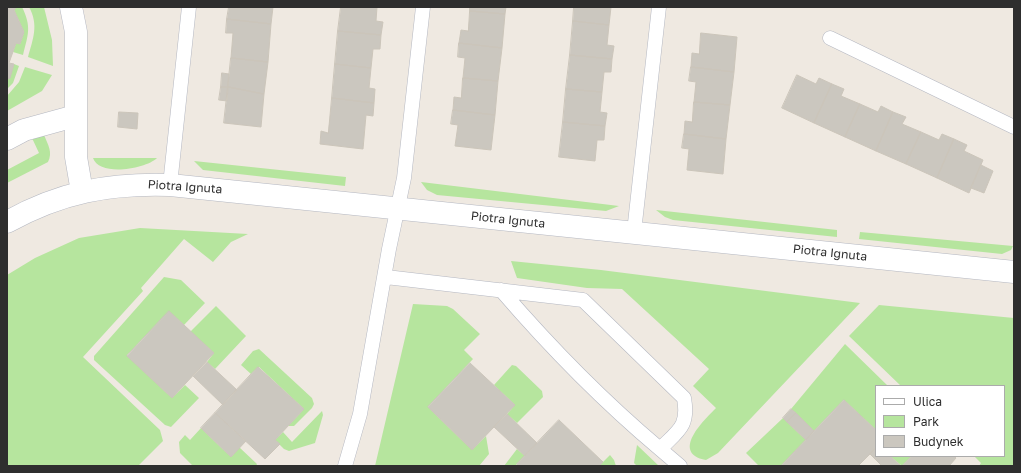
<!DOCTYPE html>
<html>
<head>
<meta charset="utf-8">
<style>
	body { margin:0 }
	#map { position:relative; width:1021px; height:473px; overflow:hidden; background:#efe9e1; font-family:"Golos Text",sans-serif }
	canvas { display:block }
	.frame { position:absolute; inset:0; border:8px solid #2e2e2e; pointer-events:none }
	.legend { position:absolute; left:875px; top:385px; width:130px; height:72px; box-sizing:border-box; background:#fff; border:1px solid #ababab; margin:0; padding:5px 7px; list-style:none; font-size:12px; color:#2e2e2e }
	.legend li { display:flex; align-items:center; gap:8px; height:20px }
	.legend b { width:20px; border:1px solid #ababab }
</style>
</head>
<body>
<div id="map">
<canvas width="1021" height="473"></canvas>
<div class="frame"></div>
<ul class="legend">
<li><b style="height:5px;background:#fff"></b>Ulica</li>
<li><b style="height:11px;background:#b6e59e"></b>Park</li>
<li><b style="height:11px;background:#cbc7bf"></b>Budynek</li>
</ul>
</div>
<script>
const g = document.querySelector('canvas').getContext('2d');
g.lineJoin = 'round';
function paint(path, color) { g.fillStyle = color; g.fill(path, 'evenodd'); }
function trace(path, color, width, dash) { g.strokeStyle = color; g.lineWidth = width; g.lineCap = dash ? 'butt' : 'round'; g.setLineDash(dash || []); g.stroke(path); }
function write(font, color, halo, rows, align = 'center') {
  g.font = font + ' "Golos Text",sans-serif'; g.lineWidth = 4; g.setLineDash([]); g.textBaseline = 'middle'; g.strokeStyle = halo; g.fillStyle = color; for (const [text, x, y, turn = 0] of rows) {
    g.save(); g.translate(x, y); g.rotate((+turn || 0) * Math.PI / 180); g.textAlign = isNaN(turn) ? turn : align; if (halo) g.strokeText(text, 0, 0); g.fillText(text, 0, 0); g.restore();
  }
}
paint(new Path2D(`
	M17,7h5c10,20 6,28 1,48l-10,-3 3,-9 4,1 4,-12 -10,-22z
	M29,7h15l8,33 1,26 -25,-9c5,-18 11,-32 1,-50z
	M14,64l5,2 -6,17 -6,6v-10z
	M25,67l27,8 -10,16 -35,20v-15l12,-14z
	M44,135c4,10 9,17 4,27l-41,21v-13l32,-17 -7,-15z
	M93,158h64c-11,11 -58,19 -64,0z
	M194,161l152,16 -1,9 -142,-16z
	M421,182l198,24 -13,5 -169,-16 -10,-5z
	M656,210l181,20v7l-164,-17 -8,-3z
	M140,228l108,6 -17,8 -18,20 -29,-23 -43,49 2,3 -60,66 77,73 3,11 -25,25h-131v-191l28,-17 44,-20z
	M860,232l153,14 -2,4 -9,4 -143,-15z
	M511,261l90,9 259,33 -142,150 -12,7c-36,-7 -2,-40 10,-52l-23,-22 16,-17 -87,-80 -35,-1 -70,-10z
	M164,277l17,3 24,23 -21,22 -15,-13 -42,43 45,43 13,-13 14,13 -28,29 -6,-2 -71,-65v-4z
	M413,304l34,2 6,3 27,25 -16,16 9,9 -45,48 44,43 14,-14 3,18 -10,12h-104z
	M879,305l135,13v148h-35l2,-3 -7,-7h30v-70h-103l-52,-50z
	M216,306l30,30 -31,33 -8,-7 7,-9 -24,-21z
	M845,344l43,42h-12v44l-32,-30 -30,31 -23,-22z
	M259,349l53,49 2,6 -2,4 -18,18h-6l16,-17 -45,-42 -8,7 -10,-9 12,-14z
	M512,365l4,1 26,25 1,6 -26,26 -10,-9 8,-9 -21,-20z
	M322,411l1,4 -8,28 -26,8 -5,-2 -9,-9 8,-8 9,10z
	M783,418l23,22 -25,26h-22l-13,-13z
	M201,428l30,29 8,-10 18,17 -1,2h-63l-13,-13 -1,-11 6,-7 5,5z
	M637,445l22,21h-22l-3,-3z
	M517,449l8,7 -10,10h-11z
	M610,455l4,5 2,6h-17z
	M890,456h22l-10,10z`), '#b6e59e');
const building = new Path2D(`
	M7,7h10l-3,3 10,22 -4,12 -4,-1 -7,20 5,1 -4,14 -3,1z
	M229,7h44l-2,17 -44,-5z
	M341,7h36l-1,14 7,1 -2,13 -43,-4z
	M470,7h36l-1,7 -35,-3z
	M574,7h37l-2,18 -36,-4z
	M470,11l35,3 -3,34 -43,-5 2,-13 7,1z
	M227,19l44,5 -3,38 -37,-4 2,-25h-7z
	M573,21l36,4 -2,20 7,1 -2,13 -42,-4z
	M338,31l43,4 -1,14h-7l-2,19 -36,-4z
	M701,33l36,4 -3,35 -43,-5 1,-14 7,1z
	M459,43l43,5 -4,33 -35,-3 2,-20 -7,-1z
	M570,55l42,4 -1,13h-7l-2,20 -36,-3z
	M231,58l37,4 -4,32 -36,-7z
	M335,64l36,4 -2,20 6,1 -1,14 -42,-5z
	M691,67l43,5 -4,33 -36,-3 2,-20 -7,-1z
	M222,73l7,1 -1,13h-7z
	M797,75l19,9 3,-6 13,6 -18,39 -32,-15z
	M463,78l35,3 -3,34 -42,-5 1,-13 7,1z
	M832,84l12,5 -3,7 19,8 -15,33 -31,-14z
	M221,87h7l-1,14 -8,-1z
	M228,87l36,7 -3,33 -37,-4z
	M566,89l36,3 -2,20 7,1 -2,13 -42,-4z
	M332,98l42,5 -1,13 -7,-1 -3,34 -43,-5 1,-13 7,2z
	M694,102l36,3 -4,34 -42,-5 1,-13 7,1z
	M860,104l18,8 3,-6 12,6 -17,39 -31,-14z
	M453,110l42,5 -4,35 -36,-4 3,-21 -7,-1z
	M119,112l19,1 -1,16 -19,-2z
	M893,112l13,5 -4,7 19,8 -15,32 -30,-13z
	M563,122l42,4 -1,14h-7l-2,21 -36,-4z
	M921,132l18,8 3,-6 12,5 -17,39 -31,-14z
	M684,134l42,5 -3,35 -36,-4 2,-21 -7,-1z
	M954,139l13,6 -3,6 19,9 -14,33 -32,-15z
	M981,165l12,6 -9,22 -13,-5z
	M169,311l45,42 -42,45 -45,-42z
	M207,362l30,28 -14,15 -30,-29z
	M470,363l45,42 -43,45 -44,-43z
	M258,367l46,42 -29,31 5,4 -15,15 -50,-46z
	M844,400l32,30v18l-18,18h-77z
	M791,409l5,4 -9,9 -4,-4z
	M215,413l31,28 -15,16 -30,-29z
	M796,413l18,18 -8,9 -19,-18z
	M507,414l30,29 -12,13 -31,-29z
	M559,420l44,42 -4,4h-81l-1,-2z
	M876,448v8h14l11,10h-19l-12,-12z
	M912,456h42l2,2 -7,8h-47z`);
paint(building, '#cbc7bf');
trace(building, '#cbc5ba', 1);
const lane = new Path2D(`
	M830,38l184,89
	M170,185l19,-178
	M634,232l25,-225
	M386,277l197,23 101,98c5,28 -5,32 -24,51 -57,-48 -110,-102 -159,-159
	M660,449l20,17
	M345,466l15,-52 29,-165 15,-71 19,-171`);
const street = new Path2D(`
	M71,7l5,25v125l6,35
	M7,139l17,-9 51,-14
	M7,222c54,-30 103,-39 163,-37l844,87`);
trace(lane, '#b4b7c1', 15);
trace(street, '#b4b7c1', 23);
trace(lane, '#fff', 14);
trace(street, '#fff', 22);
write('12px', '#2e2e2e', '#fff', [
	["Piotra Ignuta",185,187,4],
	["Piotra Ignuta",508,220,6],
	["Piotra Ignuta",830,253,6]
]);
</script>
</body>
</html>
